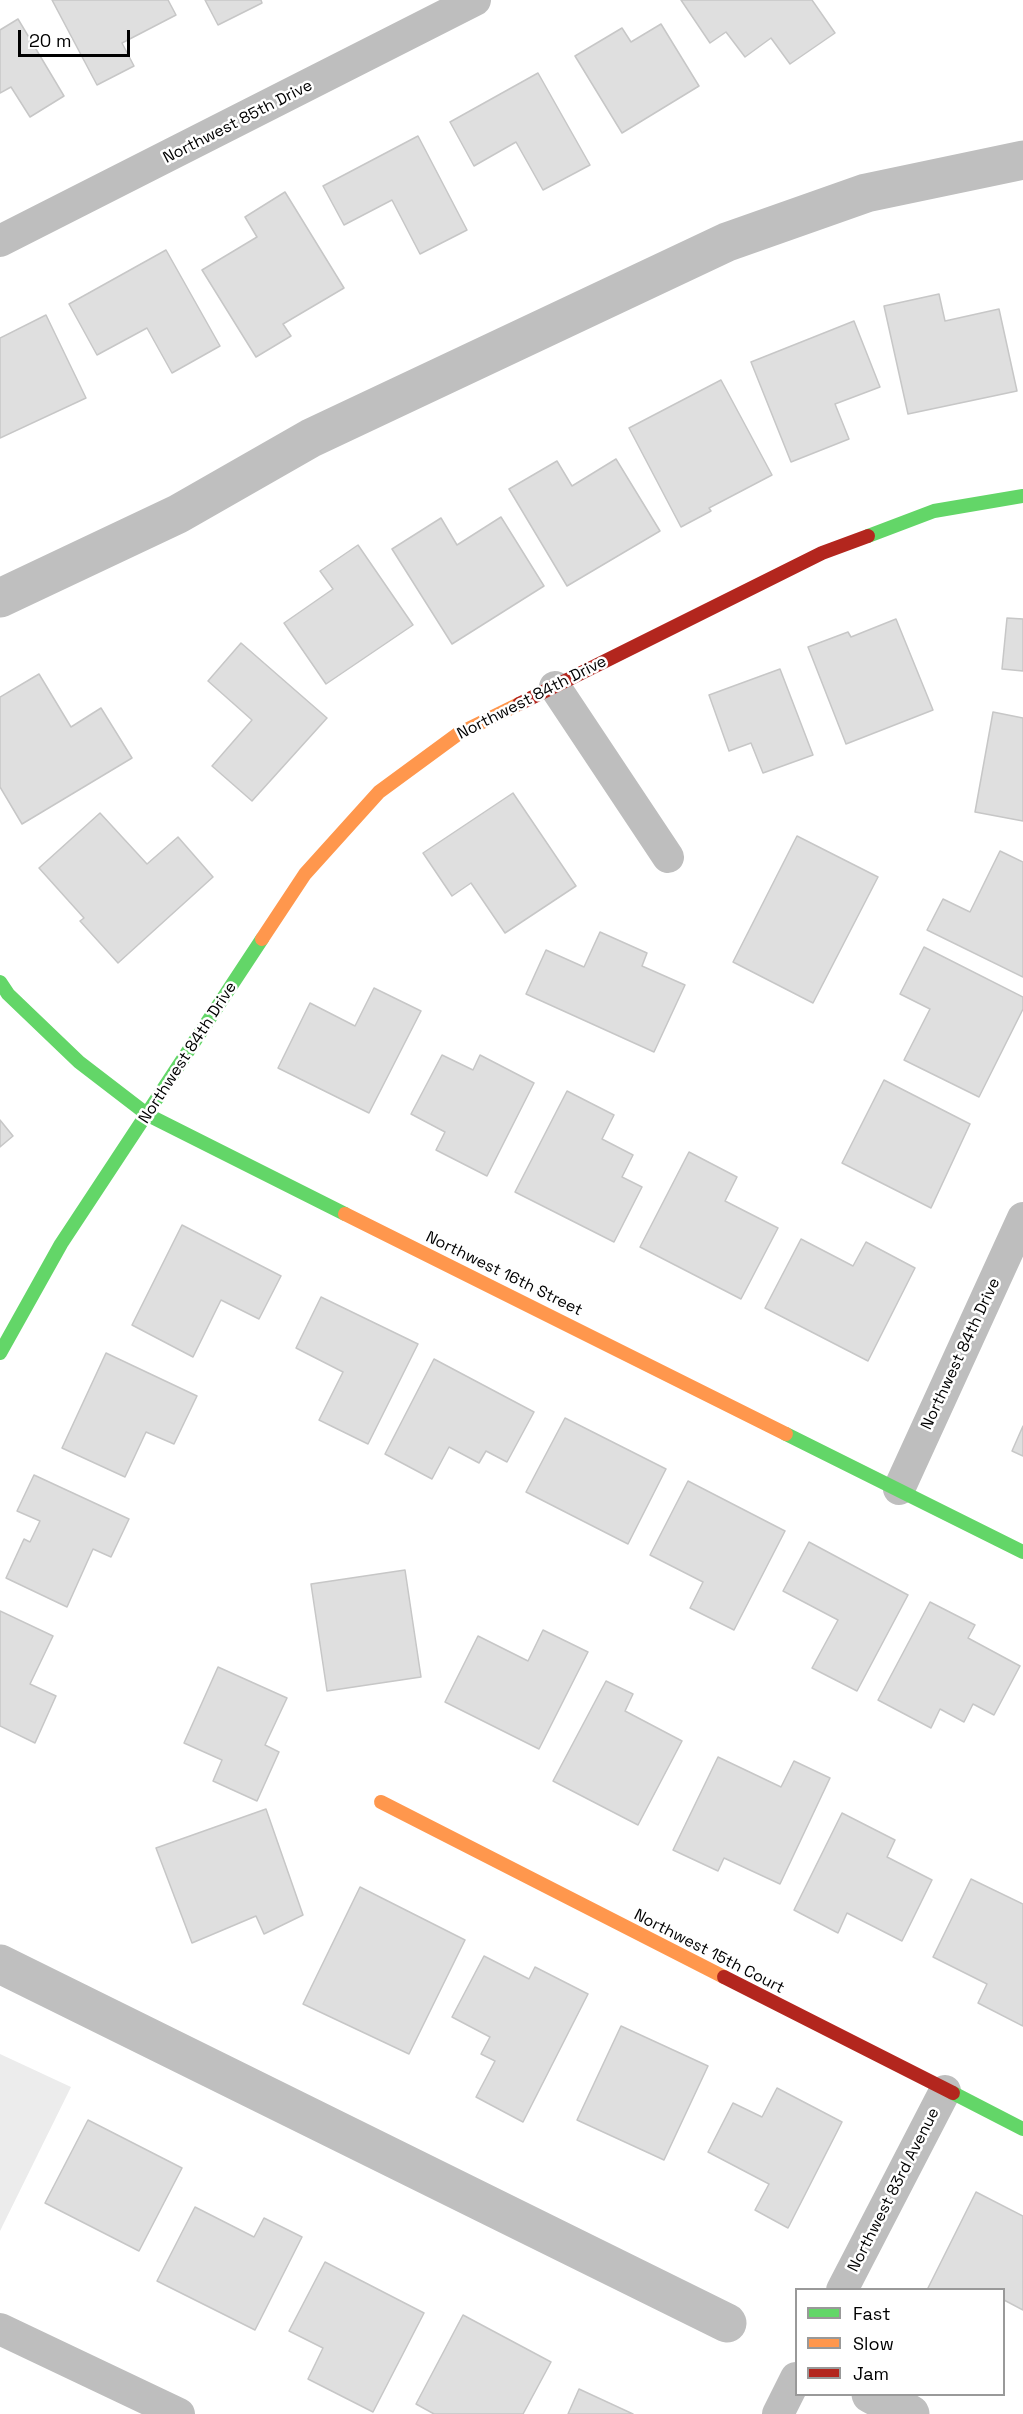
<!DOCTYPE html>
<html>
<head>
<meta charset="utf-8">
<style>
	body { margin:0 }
	#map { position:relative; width:1023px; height:2414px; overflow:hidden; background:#fff; font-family:"Space Grotesk",sans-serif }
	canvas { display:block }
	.legend { position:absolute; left:795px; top:2288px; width:210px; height:108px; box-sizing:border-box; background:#fff; border:2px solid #999; margin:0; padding:8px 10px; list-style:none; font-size:18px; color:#000 }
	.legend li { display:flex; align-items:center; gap:12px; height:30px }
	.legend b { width:30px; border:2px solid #999 }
	.scale { position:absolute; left:18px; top:30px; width:112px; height:27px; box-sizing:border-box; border:3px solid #000; border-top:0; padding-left:8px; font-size:18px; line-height:21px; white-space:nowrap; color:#000; -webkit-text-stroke:4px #fff; paint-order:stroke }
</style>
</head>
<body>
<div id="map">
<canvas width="1023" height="2414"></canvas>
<ul class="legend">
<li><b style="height:8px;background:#63d668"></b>Fast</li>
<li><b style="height:8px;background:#ff974d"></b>Slow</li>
<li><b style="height:8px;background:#b3261e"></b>Jam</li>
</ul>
<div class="scale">20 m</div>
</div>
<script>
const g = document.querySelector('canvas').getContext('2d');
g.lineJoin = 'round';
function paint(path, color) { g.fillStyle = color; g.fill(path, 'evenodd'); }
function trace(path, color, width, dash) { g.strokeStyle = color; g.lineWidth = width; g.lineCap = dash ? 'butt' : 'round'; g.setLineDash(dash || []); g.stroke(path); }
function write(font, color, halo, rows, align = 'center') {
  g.font = font + ' "Space Grotesk",sans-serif'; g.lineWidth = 5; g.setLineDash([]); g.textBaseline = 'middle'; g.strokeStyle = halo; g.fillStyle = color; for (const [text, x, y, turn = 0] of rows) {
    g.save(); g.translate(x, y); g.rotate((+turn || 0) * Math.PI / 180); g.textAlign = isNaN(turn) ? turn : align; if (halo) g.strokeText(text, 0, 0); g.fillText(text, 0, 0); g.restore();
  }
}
paint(new Path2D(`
	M0,2054l71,33 -71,144z`), '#ececec');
trace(new Path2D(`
	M0,598l178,-84 133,-76 416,-196 139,-49 157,-33
	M0,1964l727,359
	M871,2394l39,20`), '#bfbfbf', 39);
const building = new Path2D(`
	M52,0h116l8,15 -54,28 12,23 -37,19z
	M205,0h56l1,3 -44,22z
	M681,0h131l23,33 -45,31 -19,-26 -26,19 -19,-25 -16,11z
	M18,19l46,77 -34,21 -19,-30 -11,6v-63z
	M661,24l38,62 -77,47 -47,-77 47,-28 9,14z
	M538,73l52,92 -47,25 -27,-48 -42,24 -24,-44z
	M418,136l49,94 -47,24 -28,-54 -48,25 -21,-39z
	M285,192l59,96 -61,36 8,12 -35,21 -54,-87 55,-33 -12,-20z
	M166,250l54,96 -48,27 -25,-45 -50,27 -28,-51z
	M939,294l6,27 54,-12 18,82 -109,23 -24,-108z
	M46,315l40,83 -86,40v-100z
	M854,321l26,66 -45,17 14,35 -58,23 -40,-100z
	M721,380l51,95 -63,33 2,3 -30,16 -52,-99z
	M616,459l44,72 -93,55 -58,-97 48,-28 15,25z
	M501,517l43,69 -92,58 -60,-95 49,-31 16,27z
	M358,545l55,80 -87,59 -42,-61 49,-34 -13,-18z
	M1007,618l16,1v52l-21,-2z
	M896,619l37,91 -87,34 -38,-97 40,-15 3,5z
	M241,643l86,75 -75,83 -40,-35 40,-46 -44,-39z
	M780,669l33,86 -50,18 -12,-30 -22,8 -20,-56z
	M39,674l32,53 30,-19 31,50 -110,66 -22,-37v-90z
	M993,712l30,6v103l-48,-9z
	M513,793l63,93 -71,47 -34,-50 -19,13 -29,-43z
	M100,813l47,51 31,-27 35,40 -95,86 -38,-42 4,-3 -45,-50z
	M797,836l81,41 -65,126 -80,-41z
	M1000,851l23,11v115l-96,-47 16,-31 27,13z
	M600,932l47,21 -5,13 43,19 -31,67 -128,-58 20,-44 38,17z
	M924,947l99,50v12l-44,88 -75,-37 26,-51 -30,-15z
	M374,988l47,23 -52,102 -91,-45 32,-65 45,23z
	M442,1055l31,15 7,-15 54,28 -47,93 -51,-26 9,-18 -34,-18z
	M884,1080l86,44 -39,84 -89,-45z
	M567,1091l47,24 -12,24 31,16 -11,22 20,10 -28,55 -99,-50z
	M0,1120l13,16 -13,11z
	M689,1152l48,25 -12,24 53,27 -37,71 -101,-52z
	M182,1225l99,51 -22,43 -38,-19 -28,57 -61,-32z
	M801,1239l52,27 13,-24 49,26 -47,93 -103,-53z
	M321,1297l97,47 -50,100 -49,-24 24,-48 -47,-24z
	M106,1353l91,43 -23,48 -28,-12 -21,45 -63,-29z
	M434,1359l100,53 -27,50 -21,-11 -7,12 -30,-16 -17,32 -47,-25z
	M565,1418l101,51 -38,75 -102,-52z
	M1023,1426v30l-11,-5z
	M34,1475l95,44 -18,38 -18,-8 -26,58 -61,-29 18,-39 6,3 10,-21 -23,-10z
	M688,1481l97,50 -51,99 -44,-22 13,-26 -53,-27z
	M809,1542l99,53 -51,96 -45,-23 26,-48 -55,-29z
	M405,1570l16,107 -94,14 -16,-107z
	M930,1602l45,23 -7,13 52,28 -26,49 -21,-11 -9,18 -24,-13 -9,19 -53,-28z
	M0,1611l53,25 -23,48 26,12 -21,47 -35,-17z
	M543,1630l45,22 -49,97 -94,-47 33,-66 50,25z
	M218,1667l69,31 -22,47 14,7 -22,49 -44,-20 9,-21 -38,-17z
	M606,1681l27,13 -8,17 57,30 -44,84 -85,-44z
	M718,1757l63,30 13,-26 36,17 -50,106 -56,-26 -6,13 -45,-21z
	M266,1809l37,106 -39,19 -8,-18 -64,27 -36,-95z
	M842,1813l53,27 -8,17 45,23 -30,61 -55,-28 -9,20 -44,-23z
	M971,1879l52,25v122l-45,-23 9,-19 -54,-27z
	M360,1887l105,53 -56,114 -106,-50z
	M484,1956l45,23 6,-12 53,27 -65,128 -47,-25 19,-36 -14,-7 9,-17 -38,-20z
	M621,2026l87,40 -44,94 -87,-40z
	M777,2088l65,34 -54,106 -33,-18 14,-26 -61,-32 25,-49 29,14z
	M88,2120l94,48 -43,83 -94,-48z
	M976,2192l47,24v94l-19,-10v-10h-77z
	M195,2207l59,30 10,-19 38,19 -47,93 -98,-49z
	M325,2262l99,51 -51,99 -65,-33 15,-31 -34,-17z
	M463,2315l88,47 -28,52h-89l-18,-10z
	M579,2389l54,25h-65z`);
paint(building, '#dfdfdf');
trace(building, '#c7c7c7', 1.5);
trace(new Path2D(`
	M0,241l475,-241
	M555,687l113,170
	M899,1489l124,-271
	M842,2290l103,-199
	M0,2329l179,85
	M778,2414l18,-36`), '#bebebe', 32);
trace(new Path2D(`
	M868,536l66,-25 89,-15
	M0,982l8,12 71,68 69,53 197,99
	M0,1353l61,-109 201,-305
	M786,1434l237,118
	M953,2093l70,36`), '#63d668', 14);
trace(new Path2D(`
	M262,939l43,-65 74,-82 79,-58 61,-30
	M345,1214l441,220
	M381,1802l343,175`), '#ff974d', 14);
trace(new Path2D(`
	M519,704l303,-151 46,-17
	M724,1977l229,116`), '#b3261e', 14);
write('16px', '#000', '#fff', [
	["Northwest 85th Drive",238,122,-27],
	["Northwest 84th Drive",532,698,-27],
	["Northwest 84th Drive",188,1053,-57],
	["Northwest 16th Street",504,1274,26],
	["Northwest 84th Drive",961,1354,-65],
	["Northwest 15th Court",709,1952,27],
	["Northwest 83rd Avenue",894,2190,-63]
]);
</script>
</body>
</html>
